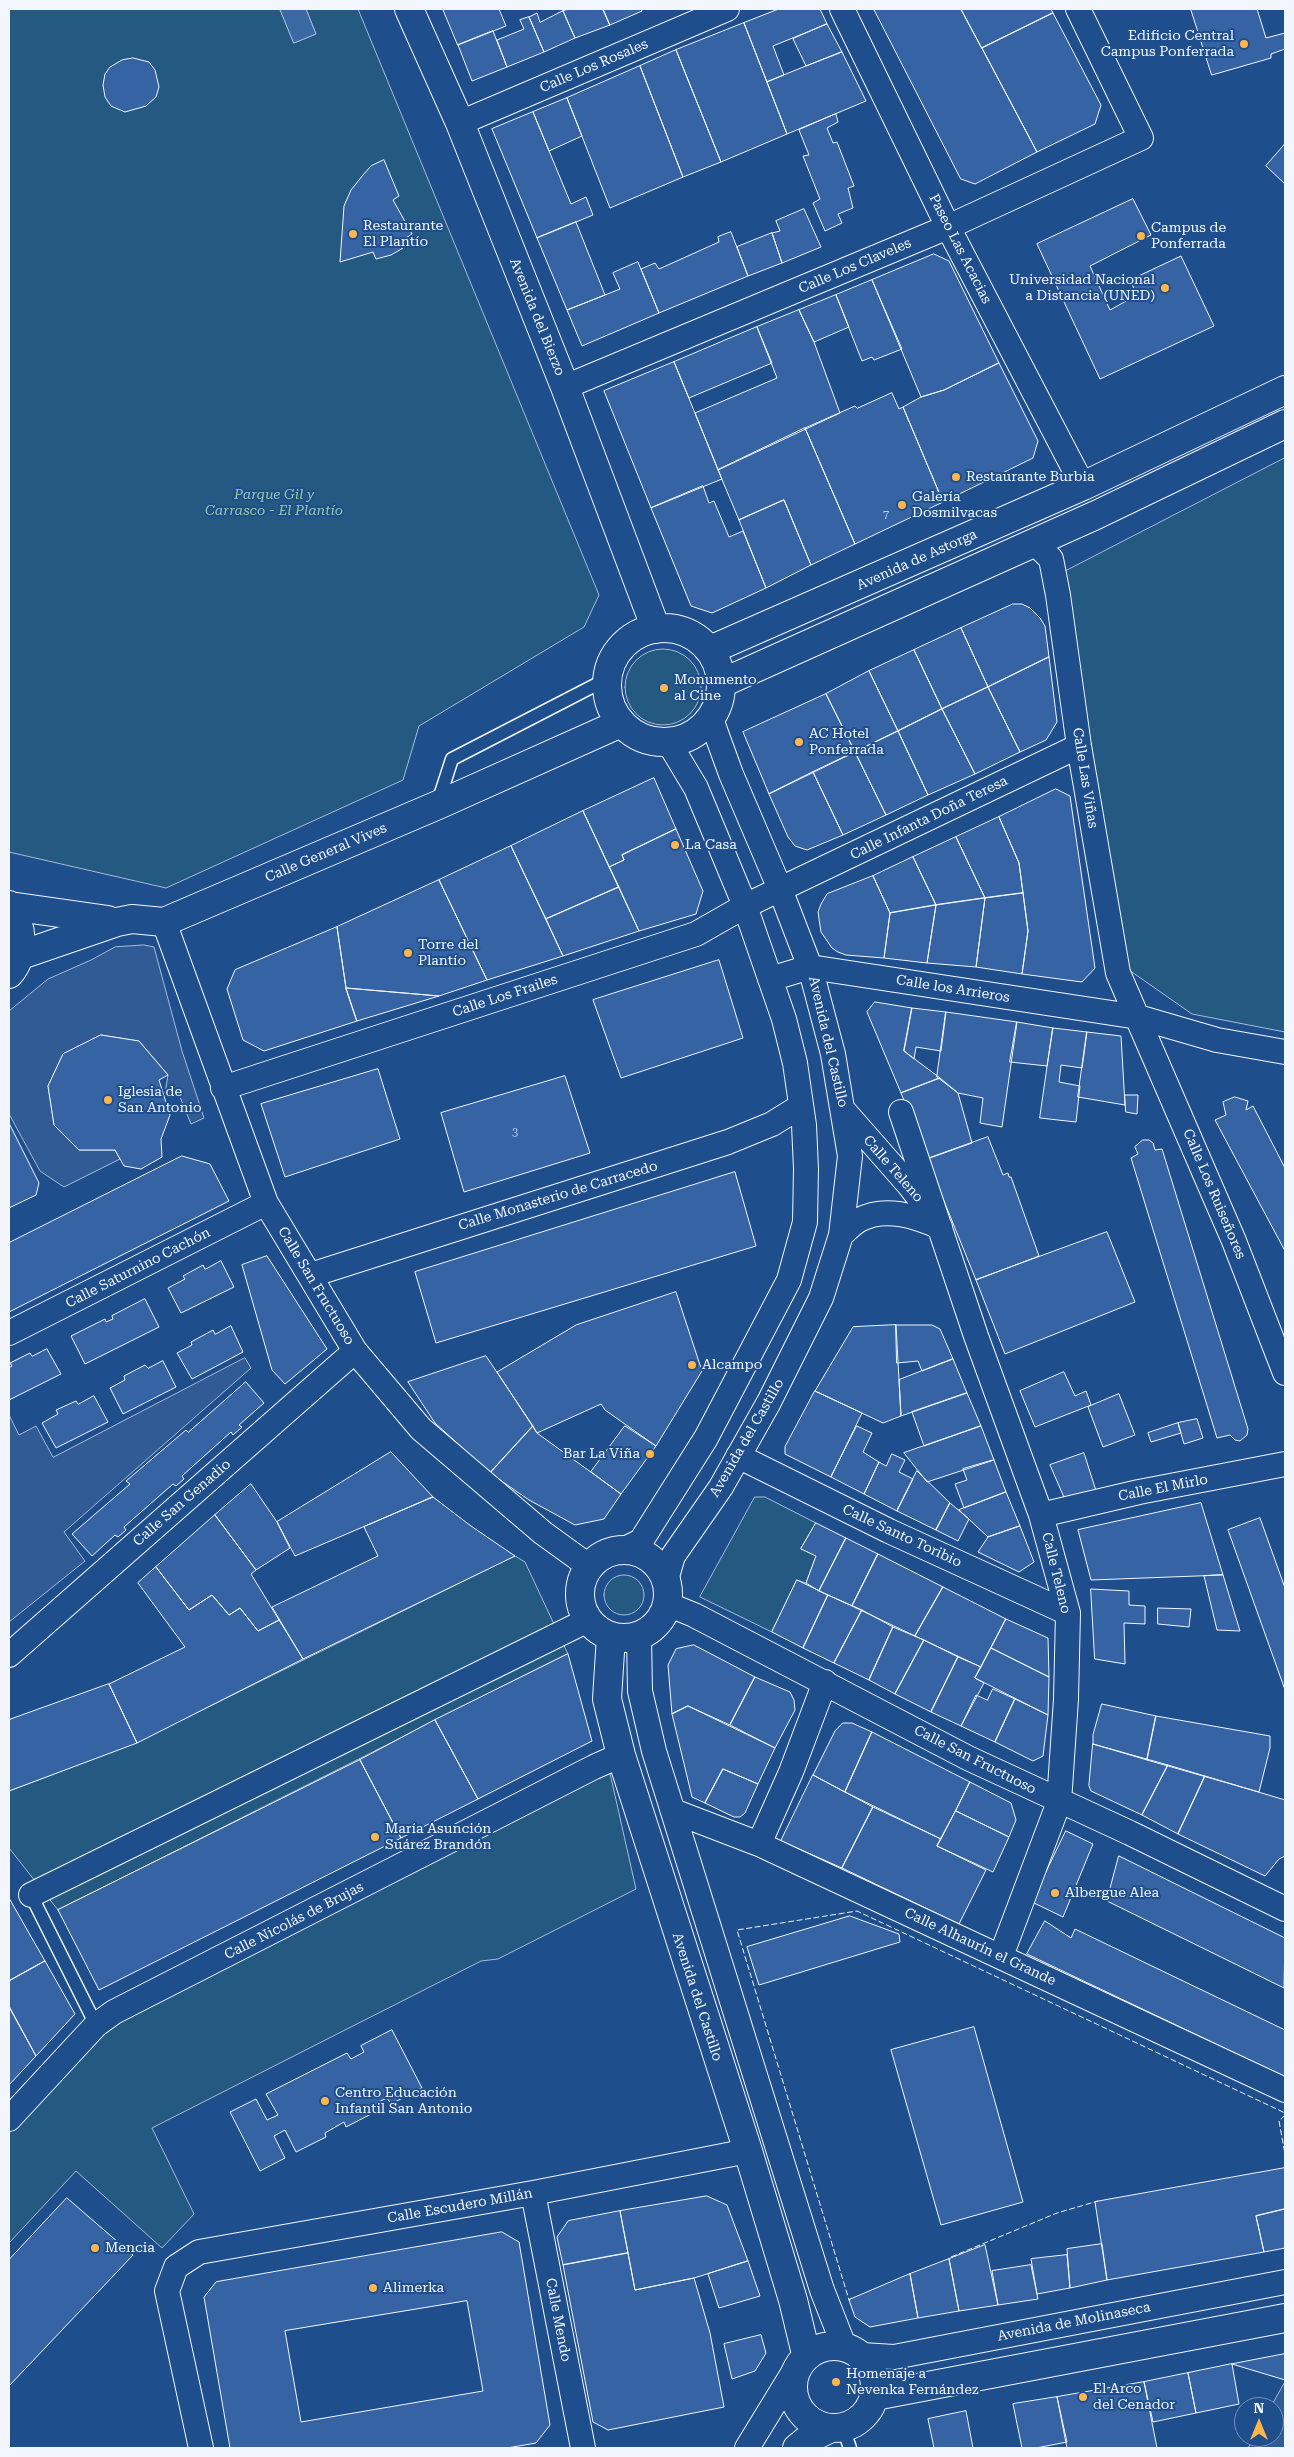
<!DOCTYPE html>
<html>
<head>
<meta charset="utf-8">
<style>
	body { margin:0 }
	#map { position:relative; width:1294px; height:2457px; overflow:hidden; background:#1f4e8c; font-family:"Roboto Serif",serif }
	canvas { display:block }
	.frame { position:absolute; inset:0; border:10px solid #f2f6ff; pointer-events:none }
	.north { position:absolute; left:1234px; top:2397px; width:50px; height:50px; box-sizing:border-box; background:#1f4e8c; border:1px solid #7391ba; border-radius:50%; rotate:0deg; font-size:14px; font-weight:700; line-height:20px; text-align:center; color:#f2f6ff }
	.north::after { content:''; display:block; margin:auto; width:18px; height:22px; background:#ffb74d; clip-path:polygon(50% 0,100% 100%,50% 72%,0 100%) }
</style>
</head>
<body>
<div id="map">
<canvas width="1294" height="2457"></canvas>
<div class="frame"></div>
<div class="north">N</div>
</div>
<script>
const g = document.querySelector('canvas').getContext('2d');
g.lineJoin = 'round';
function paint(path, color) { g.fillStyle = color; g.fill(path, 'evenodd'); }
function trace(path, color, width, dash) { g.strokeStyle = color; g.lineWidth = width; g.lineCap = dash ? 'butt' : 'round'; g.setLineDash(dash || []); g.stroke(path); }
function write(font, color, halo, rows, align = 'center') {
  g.font = font + ' "Roboto Serif",serif'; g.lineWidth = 4; g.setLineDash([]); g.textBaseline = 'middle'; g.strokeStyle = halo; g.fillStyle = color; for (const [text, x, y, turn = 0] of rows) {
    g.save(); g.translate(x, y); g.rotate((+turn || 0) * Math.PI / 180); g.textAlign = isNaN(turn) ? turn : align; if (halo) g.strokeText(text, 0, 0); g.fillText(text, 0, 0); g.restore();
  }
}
const green = new Path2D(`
	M9,9h271l14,34 22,-9 -10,-25h52l241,586 -15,32 -165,99 -16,54 -237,108 -157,-36z
	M1285,458v574l-93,-18 -63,-44 -67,-397z
	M625 687a38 38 0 1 1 76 0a38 38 0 1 1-76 0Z
	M755,1497h10l51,26 -15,25 15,8 -10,27 -9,-3 -25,52 -72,-35z
	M515,1556l10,6 43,92 -510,256 -49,-62v-57l128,-49z
	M604 1595a20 20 0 1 1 40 0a20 20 0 1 1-40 0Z
	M607,1760l29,129 -138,70 -17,2 -329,167 42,86 -32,34 -86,-77 -67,72v-124l87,-94z`);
paint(green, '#245a82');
trace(green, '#a8bbd7', 1);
const parking = new Path2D(`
	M144,945l10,2 28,104 22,67 -13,6 -13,-32 -13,1 3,-18 -29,-34 -38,-6 -38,19 -15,32 6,39 25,25h36l5,9 -56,28 -24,-16 -31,-57v-103l39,-32 43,-19 24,-13z
	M245,1358l6,10 -187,164 21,29 -76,61v-207l10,20 17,-9 17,31z
	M1285,2382v66h-37l6,-11h20v-30h-3z`);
paint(parking, '#305b95');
trace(parking, '#a8bbd7', 1);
const water = new Path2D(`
	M280,9h26l10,25 -22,9z`);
paint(water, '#3b69a3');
trace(water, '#a8bbd7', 1);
const building = new Path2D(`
	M443,9h56l7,17 -48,19z
	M570,9h33l7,16 -35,13 -12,-27z
	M603,9h38l1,2 -32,14z
	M779,9h41l7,15 -54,22 11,29 -17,7 -23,-59z
	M874,9h87l76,143 -62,32 -14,-5z
	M961,9h90l2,4 -71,35z
	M1191,9h66l9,29 19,-5v16l-14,5v4l-59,17z
	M563,11l12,27 -31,14 -15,-35 8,-4 3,9z
	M1053,13l48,92 -6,19 -58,28 -55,-104z
	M529,17l15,35 -37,15 -10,-27 27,-11 -4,-9z
	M744,23l43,111 -66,28 -45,-112z
	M827,24l15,28 -36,14 -13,-27z
	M493,31l14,36 -35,14 -14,-36z
	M676,50l45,112 -38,15 -43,-111z
	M842,52l24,49 -79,33 -20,-52z
	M133,58l16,4 6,8 4,17 -3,10 -10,9 -21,6 -14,-6 -6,-9 -2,-12 2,-11 5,-7 12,-7z
	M640,66l43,111 -73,31 -43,-110z
	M567,98l15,38 -33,15 -16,-39z
	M533,112l38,92 15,-7 7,18 -56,23 -45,-109z
	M836,114l2,8 -11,6 6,15 4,-1 17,44 -6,2 5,20 -15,6 4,9 -17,8 -12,-28 7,-4 -17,-43 6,-1 -10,-25z
	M1285,144v40l-19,-18z
	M384,160l15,36 -6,4 19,34 -11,7 2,7 -12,7 -15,4 -3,-7 -33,10 4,-56 7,-16 12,-15 8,-9z
	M1133,199l18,36 -61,31 20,44 27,-15 -7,-15 51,-24 33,70 -114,53 -63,-135z
	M804,209l17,38 -39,16 -10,-30 8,-2 -4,-10z
	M576,222l29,73 -38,15 -30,-72z
	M731,232l17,44 -89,37 -18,-44 14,-6 4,6 60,-27 -1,-5z
	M772,233l10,30 -34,13 -11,-29z
	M934,254l15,7 50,102 -55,27 -23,7 -49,-117z
	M638,262l21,51 -77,33 -15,-36 53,-21 -7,-16z
	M872,280l30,69 -28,11 -2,-3 -10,4 -26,-66z
	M836,295l13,32 -35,15 -15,-32z
	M799,310l15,32 26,71 -122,57 -23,-57 82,-35 -20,-51z
	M757,327l15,36 -83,35 -15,-36z
	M674,362l48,117 -71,29 -47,-117z
	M999,363l39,78 -5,17 -90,44 -40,-95 18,-10 23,-7z
	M892,393l7,16 4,-2 40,95 -88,42 -50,-116 50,-22 2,2z
	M805,428l50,116 -44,21 -27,-65 -45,20 -21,-50z
	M703,486l6,17 5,-2 15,36 14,-6 23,57 -54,25 -21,-7 -40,-98z
	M784,500l27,65 -45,23 -27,-68z
	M1013,604h9l8,4 10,10 5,8 4,31 -61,30 -27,-59z
	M961,628l27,59 -46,22 -28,-59z
	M914,650l28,59 -44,22 -29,-60z
	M1049,657l8,65 -11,18 -26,12 -32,-65z
	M869,671l29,60 -43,21 -29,-58z
	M988,687l32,65 -45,22 -33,-65z
	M826,694l29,58 -86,42 -26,-62z
	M942,709l33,65 -47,21 -30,-64z
	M898,731l30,64 -42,20 -31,-63z
	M855,752l31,63 -43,20 -30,-63z
	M813,772l30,63 -36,15 -12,-4 -7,-9 -19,-43z
	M654,778l22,51 -54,26 2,5 -15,7 -26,-56z
	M1056,789l14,7 25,172 -13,14 -60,-8 6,-43 -9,-68 -20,-46z
	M583,811l36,76 -73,32 -35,-73z
	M999,817l20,46 4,30 -38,5 -29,-61z
	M676,829l27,62 -7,23 -57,17 -30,-64 15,-7 -2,-5z
	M956,837l29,61 -49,7 -23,-48z
	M511,846l52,110 -76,24 -48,-100z
	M913,857l23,48 -46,8 -17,-37z
	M873,876l17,37 -6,45 -38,-3 -8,-3 -6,-4 -11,-16 -3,-20 3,-8 6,-10z
	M439,880l48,100 -48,16 -93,-8 -9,-61z
	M619,887l20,44 -76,25 -17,-37z
	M1023,893l5,38 -6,43 -46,-7 9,-69z
	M985,898l-9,69 -49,-4 9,-58z
	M936,905l-9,58 -43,-5 6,-45z
	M337,927l9,61 11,33 -93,30 -21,-11 -16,-51 8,-19z
	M719,960l24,78 -122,40 -28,-78z
	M346,988l93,8 -82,25z
	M875,1002l37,6 -8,43 36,27 -39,15 -34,-81z
	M912,1008l34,4 -5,39 -25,-4 -2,12 -10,-8z
	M946,1012l71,10 -15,105 -22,-4 3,-25 -25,-5 -21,-16z
	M1017,1022l36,6 -6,38 -37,-4z
	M1053,1028l34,4 -5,36 -21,-3 -2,17 21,4 -4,36 -36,-4z
	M1087,1032l34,4 4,69 -47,-8z
	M101,1035l38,6 29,34 -9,5 11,35 -9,24 1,18 -21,12 -17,-3 -9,-16h-36l-25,-25 -6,-39 15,-32z
	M378,1069l22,70 -115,38 -24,-73z
	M565,1076l25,77 -126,39 -23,-79z
	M940,1078l18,15 14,50 -45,16 -26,-66z
	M1125,1095h13l-1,19 -11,-2z
	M1235,1097l13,4 -2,9 7,-4 32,62v83l-70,-131 11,-5 -3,-13z
	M9,1123l30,60 -3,12 -27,13z
	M988,1137l15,38 5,-2 1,4h2l28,79 -63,24 -49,-121z
	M1143,1140h6l4,3 2,7 7,-1 86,280 -1,6 -7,6 -5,-1 -5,-5 -13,3 -86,-280 7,-4 -3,-7z
	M182,1156l28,8 19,37 -220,111v-69z
	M735,1172l21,74 -320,97 -21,-71z
	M1107,1232l28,70 -130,52 -29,-74z
	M267,1256l60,93 -42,35 -13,-14 -30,-105z
	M221,1261l13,26 -53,26 -13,-25 17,-9 -2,-3 20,-11 2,4z
	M676,1292l26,79 -46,75 -51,-36 -4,-6 -64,29 -40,-61 79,-47z
	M145,1299l14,28 -74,37 -14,-28 34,-17 1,3 7,-3 -1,-3z
	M896,1325h36l8,4 13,30 -31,12 -4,-10 -21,2z
	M896,1325l5,91 -18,7 -68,-32 38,-64z
	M231,1326l12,26 -51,27 -15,-26 15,-8 -1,-3 22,-12 2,4z
	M47,1349l14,25 -52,26v-32l3,-2 -2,-3 20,-10 2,3z
	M486,1356l47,70 -43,47 -55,-50 -27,-41z
	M953,1359l14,34 -66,23 -2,-36z
	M163,1361l13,26 -53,27 -13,-26 15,-8 -1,-4 21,-11 3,3z
	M1064,1372l11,24 11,-5 5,14 -56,22 -15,-36z
	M246,1382l18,21 -25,22 3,2 -9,8 -2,-3 -49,44 2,3 -8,7 -3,-2 -49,43 2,3 -8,7 -3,-2 -23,21 -20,-22 58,-50 -4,-3 60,-51 2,2z
	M815,1391l47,22 -31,64 -46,-23v-7z
	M967,1393l14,33 -57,20 -12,-34z
	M1119,1394l16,41 -32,12 -15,-40z
	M94,1396l14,26 -52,26 -14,-25 16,-9 -2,-4 20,-9 2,3z
	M1197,1419l6,19 -19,6 -6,-21z
	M1178,1423l3,10 -30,9 -3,-9z
	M533,1426l4,7 84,61 -17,25 -29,6 -46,-25 -39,-27z
	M625,1426l31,20 -35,48 -30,-22z
	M857,1426l15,7 -9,19 16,10 -15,32 -33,-17z
	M981,1426l13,34 -67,22 -23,-29z
	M391,1452l42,45 -138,59 -18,-34z
	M1084,1453l13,41 -31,8 -16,-37z
	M892,1454l13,6 -6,12 14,7 -16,32 -33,-17 15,-32 7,4z
	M994,1460l12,32 -42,16 -9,-24 12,-4 -4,-11z
	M917,1471l33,32 -14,27 -39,-19z
	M251,1484l26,38 13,26 -34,22 -41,-55z
	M1006,1492l14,34 -32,11 -29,-27z
	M433,1497l38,29 44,30 -212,103 -31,-52 106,-51 -14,-29z
	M950,1503l19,16 -11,22 -22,-11z
	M1201,1503l22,72 -132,5 -13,-50z
	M215,1515l41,55 -5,4 28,46 -21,11 -18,-23 -11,7 -17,-20 -23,15 -33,-43z
	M1260,1518l25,70v102l-57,-160z
	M816,1523l30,15 -27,53 -13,-8 10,-27 -15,-7z
	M1020,1526l14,36 -15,10 -41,-20 10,-15z
	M846,1538l32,16 -26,52 -33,-15z
	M878,1554l65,33 -28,49 -63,-30z
	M156,1567l33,43 23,-15 17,20 11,-7 18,23 21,-11 24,39 -166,84 -28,-59 76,-37 -47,-64z
	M1223,1575l17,56 -23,-1 -13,-54z
	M797,1580l31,15 -25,53 -31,-16z
	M943,1587l63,32 -25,48 -66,-31z
	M1091,1589l38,2v14l16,1v18l-21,-1 1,41 -30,-5z
	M828,1595l34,15 -28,53 -31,-15z
	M1158,1608l33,1 -2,18 -31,-3z
	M862,1610l31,17 -24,53 -35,-17z
	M1006,1619l42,19 1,39 -58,-29z
	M893,1627l31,13 -29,54 -26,-14z
	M924,1640l34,17 -27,55 -36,-18z
	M694,1645l61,32 -25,48 -42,-19 -16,8 -4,-49 8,-16z
	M991,1648l58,29 -1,38 -73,-37z
	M568,1654l24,87 -114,58 -43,-79z
	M958,1657l23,10 -6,11 9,5 -23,43 -30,-14z
	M755,1677l35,15 4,8 1,10 -20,38 -45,-23z
	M109,1684l28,59 -128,48v-71z
	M993,1689l22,10 -20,43 -34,-16 15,-31 11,5z
	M1015,1699l33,16 -5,41 -10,5 -38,-19z
	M1102,1704l54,12 -9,44 -54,-16v-9z
	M688,1706l87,42 -17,36 -35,-15 -18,34 -13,-6 -20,-83z
	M1156,1716l114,20v12l-11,44 -112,-32z
	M435,1720l43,79 -77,39 -41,-78z
	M843,1723h9l20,9 -27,60 -32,-17 22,-44z
	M872,1732l98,50 -29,57 -96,-47z
	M1093,1744l75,21 -26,50 -51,-24 -2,-5z
	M360,1760l41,78 -302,152 -41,-80z
	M1168,1765l37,11 -27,58 -36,-19z
	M723,1769l35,15 -13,29 -5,4h-6l-29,-14z
	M813,1775l60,32 -31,61 -61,-27z
	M1205,1776l80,24v56l-6,3 -14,17 -87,-42z
	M970,1782l41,21 5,17 -7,17 -53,-26z
	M873,1807l68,32 -4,7 49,24 -27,54 -117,-56z
	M956,1811l53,26 -16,35 -56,-26z
	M1066,1831l27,13 -30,73 -31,-15z
	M1119,1856l166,82 -1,50 -177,-87z
	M9,1898l36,63 -36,20z
	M850,1916l49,18 1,8 -141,43 -12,-38z
	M1045,1921l26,17 4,-9 210,101v47l-258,-123z
	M45,1961l30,53 -39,42 -27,-50v-25z
	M9,2007l27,49 -27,29z
	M974,2027l49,175 -82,23 -50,-175z
	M392,2030l30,58 -31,16 -4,-6 -13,6 3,7 -31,16 -2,-5 -19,11 1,4 -30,15 -11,-22 -11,6 11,22 -25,13 -30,-59 26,-13 11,21 11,-5 -12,-21 81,-41 4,6 13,-7 -3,-6z
	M1285,2168v41l-29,7 8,36 -157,28 -12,-78z
	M707,2196l20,9 21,56 -54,17 -59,12 -15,-79z
	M67,2198l66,57 -124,131v-126z
	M1285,2209v39l-21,4 -8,-36z
	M620,2211l8,42 -65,12 -6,-28 11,-16z
	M502,2232l17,10 31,183 -14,18 -29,5h-277l-26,-151 12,-15zM467,2301l16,90 -182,31 -16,-91z
	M1102,2244l5,36 -37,8 -3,-39z
	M985,2245l13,60 -39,6 -10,-52z
	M628,2253l7,37 59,-12 16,55 14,74 -116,23 -15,-8 -30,-157z
	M1067,2255l3,33 -33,6 -6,-35z
	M949,2259l10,52 -41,7 -8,-44z
	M748,2261l12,35 -41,12 -11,-34z
	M1031,2265l7,34 -40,6 -6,-34z
	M910,2274l8,44 -48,9 -15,-10 -6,-17z
	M761,2335l5,18 -11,18 -23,8 -8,-35z
	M1285,2354v26l-53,-16z
	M1232,2364l7,40 -43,9 -8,-40z
	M1188,2373l8,40 -43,9 -9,-40z
	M1144,2382l13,66h-90l-10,-51z
	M1057,2397l10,45 -31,6h-14l-9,-44z
	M966,2411l7,37h-39l-6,-29z`);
paint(building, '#3563a3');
trace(building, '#f2f6ff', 1);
const lane = new Path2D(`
	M438,802l14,-43 155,-80
	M29,1891l67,134
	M843,2428l7,20`);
const street = new Path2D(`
	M842,9l106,218 135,259
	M460,123l267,-114
	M565,387l383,-160 193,-89 -63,-129
	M1034,542l17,17 7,36 21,151 39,227 116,268 51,132
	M164,922l102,281 89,148 66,78 122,104 47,34
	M770,979l40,-12 328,50 79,23 68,12
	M223,1088l473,-154 49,-28 334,-160
	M845,1112l64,73 17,22
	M901,1112l75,224 65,179 27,98 -2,86 -7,103 -58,154
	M841,1235c6,-5 12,-12 18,-15 26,-14 56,-4 81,7
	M311,1275l417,-133 44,-18 29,-18
	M9,1333l257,-130
	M738,1456l151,75 179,82
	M1041,1515l98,-23 146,-28
	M621,1551l20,-10 65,-103 83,-158 16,-58 1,-53 -2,-44 -9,-62 -11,-44 -39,-113 -49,-118 -27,-45
	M666,1580l7,-24 48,-69 48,-85 52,-104 20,-63 9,-79 -17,-102 -23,-87 -30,-78 -49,-115 -20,-55
	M667,1604l27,11 274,143 162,75 155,76
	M639,1636l1,55 14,60 168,539 22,56
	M9,1655l346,-304
	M673,1811l86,33 526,246
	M759,1844l32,-72 34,-90
	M31,1895l557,-275
	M9,2119l87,-94 18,-13 480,-245 27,-12
	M533,2193l50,255
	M862,2355l32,2 391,-75
	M201,2448l-34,-157 9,-24 23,-15 334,-59 215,-42
	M747,2448l49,-80`);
const secondary = new Path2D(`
	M409,9l51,114 105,264 91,242
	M607 685a57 57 0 1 1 114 0a57 57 0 1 1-114 0Z
	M710,650l373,-164 202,-96
	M722,683l374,-168 189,-91
	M9,905c14,20 17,50 0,69
	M10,906l98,14
	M18,956l99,-34 15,-3 32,3 274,-117 183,-82
	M580 1594a44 44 0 1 1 88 0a44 44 0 1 1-88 0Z
	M611,1636l-4,63 14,56 127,396 45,149 13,54
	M793 2387a41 41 0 1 1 82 0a41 41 0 1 1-82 0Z
	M875,2396l410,-78
	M797,2448l11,-9 23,-11`);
trace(lane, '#f2f6ff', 15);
trace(street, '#f2f6ff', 26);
trace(secondary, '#f2f6ff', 30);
trace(lane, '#1f4e8c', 12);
trace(street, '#1f4e8c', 24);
trace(secondary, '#1f4e8c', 28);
trace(new Path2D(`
	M1285,2115l-6,6 6,33
	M951,2257l106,-44 41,-12
	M852,2298l-3,2 -112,-370 120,-19 428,202`), '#f2f6ff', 1, [6, 2.5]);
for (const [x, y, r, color] of [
	[1244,44,5,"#ffb74d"],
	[353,234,5,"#ffb74d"],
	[1141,236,5,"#ffb74d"],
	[1165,288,5,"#ffb74d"],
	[956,477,5,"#ffb74d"],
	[902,505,5,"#ffb74d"],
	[664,688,5,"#ffb74d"],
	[799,742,5,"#ffb74d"],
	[675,845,5,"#ffb74d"],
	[408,953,5,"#ffb74d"],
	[108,1100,5,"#ffb74d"],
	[692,1365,5,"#ffb74d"],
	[650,1454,5,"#ffb74d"],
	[375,1837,5,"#ffb74d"],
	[1055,1893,5,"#ffb74d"],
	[325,2101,5,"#ffb74d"],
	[95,2248,5,"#ffb74d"],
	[373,2288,5,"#ffb74d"],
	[836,2382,5,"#ffb74d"],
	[1083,2397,5,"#ffb74d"]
]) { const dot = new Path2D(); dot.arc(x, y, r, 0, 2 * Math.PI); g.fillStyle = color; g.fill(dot); trace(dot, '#1f4e8c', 2); }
write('11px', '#c3d1e8', null, [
	["7",886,515],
	["3",515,1133]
]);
write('14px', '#f2f6ff', '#1f4e8c', [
	["Edificio Central",1234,36,"right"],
	["Campus Ponferrada",1234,52,"right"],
	["Restaurante",363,226],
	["El Plantío",363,242],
	["Campus de",1151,228],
	["Ponferrada",1151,244],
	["Universidad Nacional",1155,280,"right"],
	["a Distancia (UNED)",1155,296,"right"],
	["Restaurante Burbia",966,477],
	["Galería",912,497],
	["Dosmilvacas",912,513],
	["Monumento",674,680],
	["al Cine",674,696],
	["AC Hotel",809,734],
	["Ponferrada",809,750],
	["La Casa",685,845],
	["Torre del",418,945],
	["Plantío",418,961],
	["Iglesia de",118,1092],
	["San Antonio",118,1108],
	["Alcampo",702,1365],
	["Bar La Viña",640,1454,"right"],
	["María Asunción",385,1829],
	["Suárez Brandón",385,1845],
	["Albergue Alea",1065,1893],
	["Centro Educación",335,2093],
	["Infantil San Antonio",335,2109],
	["Mencia",105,2248],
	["Alimerka",383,2288],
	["Homenaje a",846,2374],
	["Nevenka Fernández",846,2390],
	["El Arco",1093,2389],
	["del Cenador",1093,2405]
], 'left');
write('14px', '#f2f6ff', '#1f4e8c', [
	["Calle Los Rosales",594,66,-23],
	["Paseo Las Acacias",960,249,63],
	["Calle Los Claveles",855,266,-23],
	["Avenida del Bierzo",537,317,68],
	["Avenida de Astorga",917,560,-24],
	["Calle Las Viñas",1085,778,81],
	["Calle Infanta Doña Teresa",929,818,-26],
	["Calle General Vives",326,853,-23],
	["Calle los Arrieros",953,989,9],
	["Calle Los Frailes",505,996,-18],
	["Avenida del Castillo",828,1042,77],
	["Calle Teleno",893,1169,49],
	["Calle Los Ruiseñores",1214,1194,67],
	["Calle Monasterio de Carracedo",558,1196,-17],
	["Calle Saturnino Cachón",138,1268,-27],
	["Calle San Fructuoso",316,1286,59],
	["Avenida del Castillo",747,1438,-60],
	["Calle El Mirlo",1163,1488,-11],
	["Calle San Genadio",182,1503,-41],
	["Calle Santo Toribio",902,1536,25],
	["Calle Teleno",1056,1573,76],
	["Calle San Fructuoso",975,1760,27],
	["Calle Nicolás de Brujas",294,1921,-27],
	["Calle Alhaurín el Grande",980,1947,25],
	["Avenida del Castillo",697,1997,72],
	["Calle Escudero Millán",460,2206,-10],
	["Calle Mendo",558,2320,79],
	["Avenida de Molinaseca",1074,2322,-11]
]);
write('italic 14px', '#97c8a6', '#1f4e8c', [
	["Parque Gil y",274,495],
	["Carrasco - El Plantío",274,511]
]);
</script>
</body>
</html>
